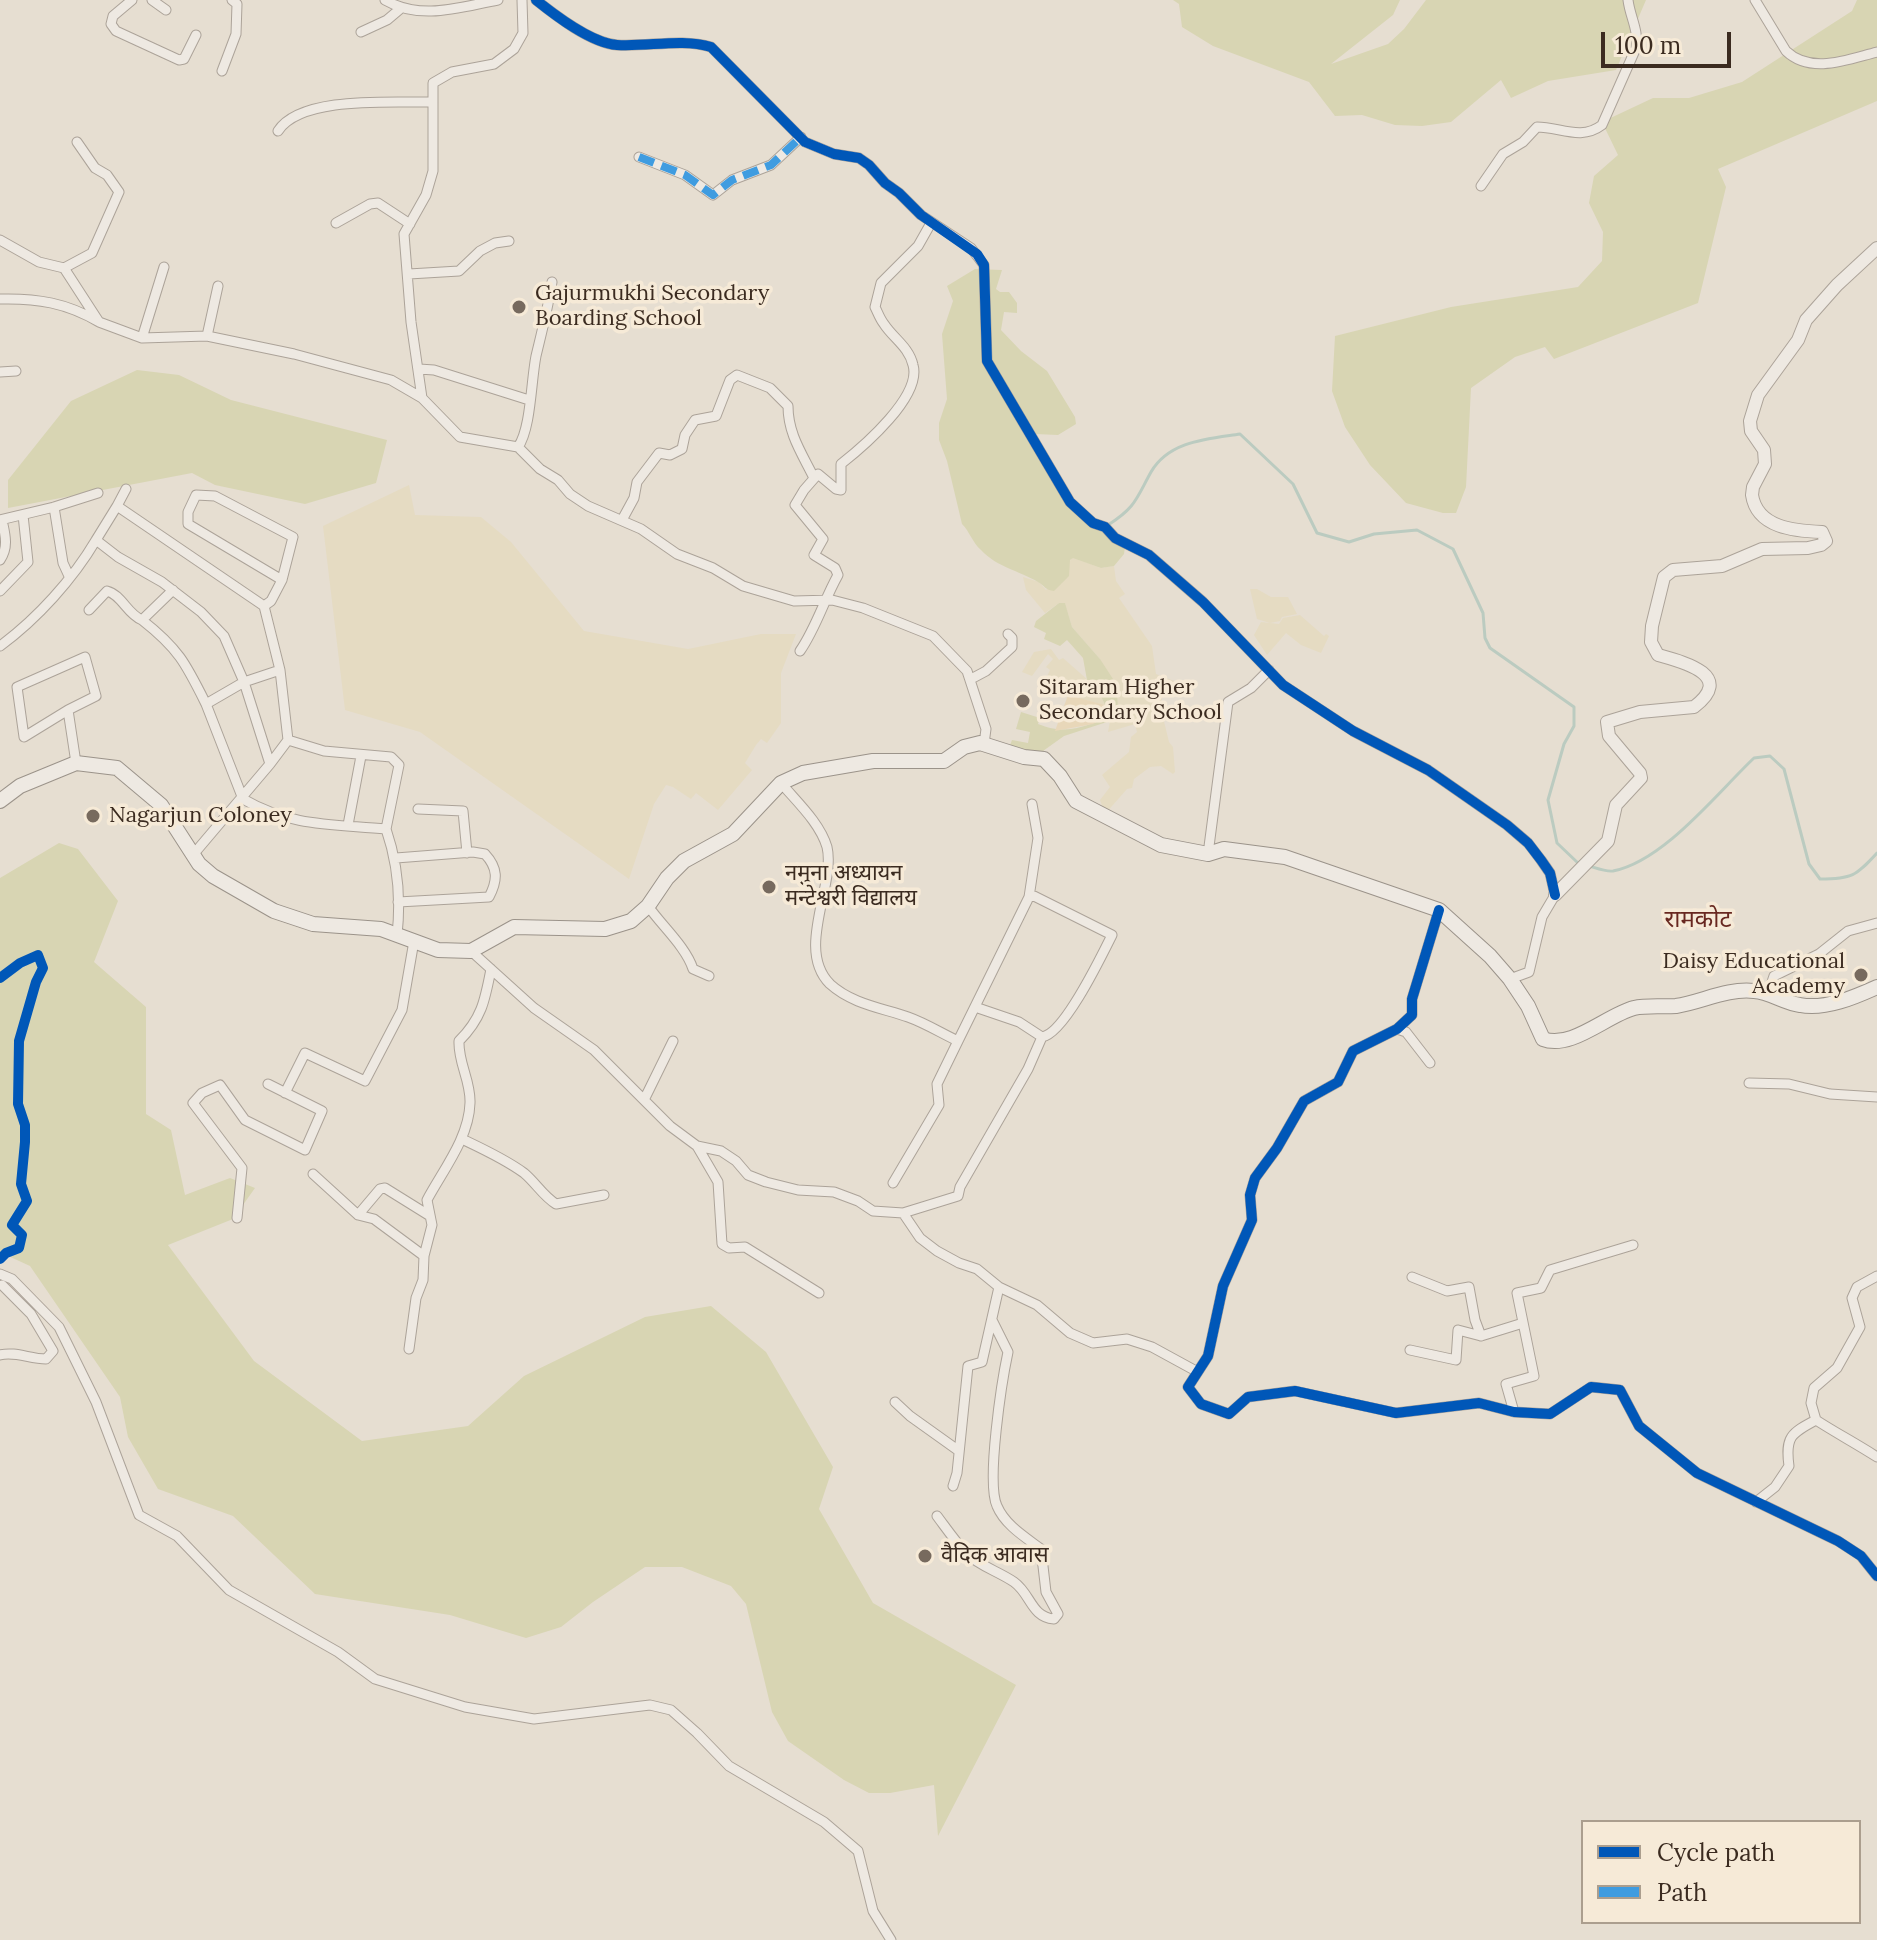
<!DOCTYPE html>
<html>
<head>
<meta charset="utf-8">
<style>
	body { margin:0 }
	#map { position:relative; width:1877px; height:1940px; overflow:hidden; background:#e6ded1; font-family:Lora,serif }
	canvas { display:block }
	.legend { position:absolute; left:1581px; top:1820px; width:280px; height:104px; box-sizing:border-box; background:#f6ead7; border:2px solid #ab9e8e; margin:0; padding:10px 14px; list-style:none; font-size:24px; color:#3b2b20 }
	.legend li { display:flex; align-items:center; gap:16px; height:40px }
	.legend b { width:40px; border:2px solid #ab9e8e }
	.scale { position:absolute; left:1601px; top:32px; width:130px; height:36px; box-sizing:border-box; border:4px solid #3b2b20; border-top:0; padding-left:10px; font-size:24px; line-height:28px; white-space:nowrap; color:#3b2b20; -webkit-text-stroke:6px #f6ead7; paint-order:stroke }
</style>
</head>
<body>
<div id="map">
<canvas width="1877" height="1940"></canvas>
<ul class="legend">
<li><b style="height:10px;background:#0057b8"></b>Cycle path</li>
<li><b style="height:10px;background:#3f9ce0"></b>Path</li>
</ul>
<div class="scale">100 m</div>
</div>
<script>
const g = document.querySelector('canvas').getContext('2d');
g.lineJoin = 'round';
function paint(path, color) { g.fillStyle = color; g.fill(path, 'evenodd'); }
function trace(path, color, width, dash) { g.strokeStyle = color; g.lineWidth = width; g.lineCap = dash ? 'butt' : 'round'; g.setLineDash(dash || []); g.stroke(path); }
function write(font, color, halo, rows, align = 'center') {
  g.font = font + ' Lora,"Noto Sans Devanagari",serif'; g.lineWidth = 7; g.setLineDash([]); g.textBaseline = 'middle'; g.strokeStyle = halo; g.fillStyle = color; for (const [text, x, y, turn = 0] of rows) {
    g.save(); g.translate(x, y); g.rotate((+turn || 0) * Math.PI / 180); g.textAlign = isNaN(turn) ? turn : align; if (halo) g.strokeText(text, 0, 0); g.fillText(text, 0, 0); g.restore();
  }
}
paint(new Path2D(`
	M409,485l6,30 66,2 30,25 73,89 104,18 73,-15h35l-15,39v50l-14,20 -6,-4 -5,6 -11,18 7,7 -34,40 -22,-17 -5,6 -18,-12 -7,-2 -12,19 -25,75 -209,-147 -75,-22 -22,-184z
	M1073,557l28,11 13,-2 2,15 9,13 -6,4 33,48 4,28 18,7v8l-12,-1 -1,21 8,33 4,5 2,25 -2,2 -12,-8 -11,1 -16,12 -2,9 -5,1 -22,25 -5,-14 10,-13 -8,-12 27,-23 2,-15 6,-5 -2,-8 -27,8 2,-11 5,-5 -15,-57 -28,-32 -7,-23 -6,-1 -14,10 -19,-23 -3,-13 16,5 7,8z
	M1250,589h7l14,8h17l9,17 -15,3 -2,4 -10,2 9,1 4,-6 17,-3 24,21 2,-2 3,2 -8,17 -20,-8 -15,-12 -19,22 -13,-20 7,-13 9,1 -13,-4z
	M1051,649l8,11 4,-2 34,30 8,17 -52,-13 1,-7 -10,-2 6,-13 -4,-3 7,-8 -5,-5 -16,22 -10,-4 12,-20z`), '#e5dbc2');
paint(new Path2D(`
	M1173,0h227l-7,15 -62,49 57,-20 16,-15 22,-29h220l-30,70 -68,11 -37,17 -10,-18 -50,42 -29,4 -27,-1 -33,-10 -27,1 -26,-34 -96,-36 -31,-19 -3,-23z
	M1857,0h20v101l-159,68 8,18 -28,116 -144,56 -9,-12 -30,10 -44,31 -5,99 -10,26h-13l-37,-10 -36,-38 -25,-38 -13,-36 3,-55 116,-29 127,-20 24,-26 1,-29 -14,-29 5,-27 24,-21 -16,-33 51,-24h36l53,-16 110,-71z
	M975,269l27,1 -6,19 4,3h9l8,11v10l-13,-1 -3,18 20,21 26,20 28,46 1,7 -18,11 -23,-1 -14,-21 -7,4c35,59 50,93 111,130l-1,7 -10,12 -13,2 -28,-10 -3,2 -1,16 -15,15c-9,-1 -9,-5 -16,-9 -20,-12 -40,-14 -57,-32 -9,-8 -11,-18 -19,-26l-15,-63 -8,-21v-17l8,-24 -5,-65 11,-33 -6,-15z
	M137,370l42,5 52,25 156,40 -11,43 -71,21 -90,-19 -23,-12 -184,35v-28l63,-79z
	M1059,603h6l7,24 28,32 13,20 4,14 1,17 -8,11 -46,15 -21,15 -7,2 -27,-5 3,-8 16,3 2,-11 -14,-3 5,-17 19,6 -2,6c25,10 39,5 64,-4l5,-11 -10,-21 -10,-8 -4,-22 -16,-18 -7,6 -16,-7 2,-6 -12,-6 2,-6z
	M59,843l19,6 40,52 -24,61 52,45v107l25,16 14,65 45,-17 25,10 -22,31 -65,26 86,116 108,80 106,-15 56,-50 121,-59 66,-11 55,46 67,115 -14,42 54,94 143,82 -78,151 -4,-51 -44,8h-21l-25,-13 -56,-39 -16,-29 -26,-108 -15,-18 -49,-19h-37l-52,35 -32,25 -35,11 -76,-23 -135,-21 -82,-78 -75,-27 -30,-52 -8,-40 -90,-131 -24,-11 -6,2v-379z`), '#d8d5b3');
paint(new Path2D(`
	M1068,695l37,10 1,12 -13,7 -38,7z`), '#e8d7b9');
trace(new Path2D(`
	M1108,525c28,-18 28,-26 43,-53 18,-31 56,-33 89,-38l53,50 24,49 32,9 25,-8 43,-4 36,19 30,64 2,25 5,10 84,59v19l-10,18 -16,56 9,43 21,20
	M1589,866c7,2 17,6 24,5 51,-10 104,-78 141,-113l16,-2 14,13 25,95 11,15c32,0 36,-3 57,-26`), '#bbcbc0', 3);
const minor = new Path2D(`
	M132,0l-19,16 -2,8 5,7 63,29 5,-1 12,-24
	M152,0l14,10
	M385,0c36,21 75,7 113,0
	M536,0c20,16 55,43 81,45 32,2 64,-7 94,2l94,95 29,12 25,4 10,7 16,18 14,10 22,22 50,33 13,17 3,96 83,141 23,21 12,4 10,11 34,17 54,47 80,83 70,46 75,39 79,55 21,18 13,17 9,13 5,22 -13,22 -13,55 -19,7
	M1755,0l31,51c25,24 63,8 91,1
	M361,32l26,-12 13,-11
	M222,71l14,-37 1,-30 -5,-4
	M278,131c23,-36 117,-28 155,-29
	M639,157l46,18 28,20 19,-15 39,-15 30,-28
	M1481,186l22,-32 20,-12 14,-15c23,0 44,14 65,-2l34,-77c3,-18 -6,-31 -8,-48
	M336,223l34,-19 8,-1 32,21
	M0,240l39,22 25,6 35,54c-32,-19 -62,-24 -99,-23
	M64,268l28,-15 27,-61 -12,-17 -12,-7 -18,-26
	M409,274l50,-3 21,-20 15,-8 14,-2
	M99,322l43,16 65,-2 87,18 97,26 31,18 38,39 58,10 22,22 18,11 12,14 18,12 53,23 36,25 36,14 30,18 51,15 38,-1 31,8 70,28 34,35 19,58 -2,15
	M207,336l11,-50
	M142,338l22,-71
	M419,369l15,1 95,30
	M0,372l16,-1
	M422,398l-11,-76 -7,-88 22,-39 7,-24v-88l19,-11 42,-8 20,-15 9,-16 -1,-33
	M518,447c13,-18 13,-66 18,-91 6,-25 12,-48 16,-74
	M54,507l9,56 6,13
	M0,520l54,-13 44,-14
	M622,520l12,-22 3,-16 22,-29 11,2 12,-6 3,-14 10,-15 21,-4 14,-36 7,-5 33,13 18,18c0,27 13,46 25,70
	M96,540l21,-34
	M0,560c9,-13 5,-26 2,-40
	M173,590l-31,30c37,29 44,44 64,84l38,-22 26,82 18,-24 -8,-70
	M0,591l28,-29 -5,-47
	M264,606l7,-5 11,-21 -94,-56v-12l8,-17 19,1 78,41 -11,43
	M89,610l18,-19c15,4 20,23 35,29
	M0,646c37,-27 73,-67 96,-106l22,17 44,25 39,30 23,24 20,46 36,-12 -16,-64 -147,-100 9,-17
	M800,651c16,-23 24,-51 38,-76l-3,-7 -21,-13 9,-16 -28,-34 9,-15 14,-16 18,15 5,1v-26c23,-18 81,-68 72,-99 -4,-18 -20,-27 -29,-41 -4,-5 -6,-11 -9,-17l6,-24 37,-37 13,-23
	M971,679l15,-8 26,-24v-9l-4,-4
	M206,704l37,95c48,28 90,25 143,30 12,35 15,70 11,106
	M68,710l-44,27 -7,-50 68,-30 11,39 -28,14 8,53
	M288,740l36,11 67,6 8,8 -13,64
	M781,783c16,19 39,40 46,64 9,38 -32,102 3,137 22,20 52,24 78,33 17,6 33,16 50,24l71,-144 5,-1 78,39c-11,22 -48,99 -70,102
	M418,809l45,2 4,42
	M348,825l13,-69
	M1208,854l20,-152 23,-14 18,-18
	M192,856l78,-92
	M396,858l77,-6 12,2c13,14 13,26 4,43l-91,5
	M1029,897l9,-59 -6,-34
	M648,906c14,20 38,41 45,63l16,7
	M1439,910l-27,89v16l-15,14 -44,22 -15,31 -34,19 -27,47 -22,30 -5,17 2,25 -29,66 -15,70 -20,31 13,17 28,10 19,-17 47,-6 101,22 83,-10 35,9 36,2 41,-27 29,3 19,36 58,47 141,68 23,15 16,20
	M471,951l63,57 60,42 76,76 27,20 21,36 4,62 7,4 16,-1 74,46
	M1768,994l6,-18 45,-22 29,-23 29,-8
	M1397,1029l9,3 24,31
	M1749,1083l40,1 41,10 47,3
	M285,1093l20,-40 60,28 37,-71 12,-69
	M644,1100l29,-59
	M462,1139c21,10 43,20 62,34 12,10 19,23 32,31l48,-9
	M697,1146l24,5 15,10 12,14 18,7 32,8 36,2 24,9 15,10 30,2 17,25 17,13 22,12 18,6 22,18 38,18 33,28 23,10 34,-4 25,8 44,24
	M313,1174l45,41 16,4 50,37
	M893,1183l46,-78 -2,-21 21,-43
	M903,1213l55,-17 2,-9 68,-118 14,-32 -23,-15 -44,-15
	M358,1215l22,-26 5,-1 45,28
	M237,1218l5,-50 -49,-65 9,-10 18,-8 25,35 60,30 17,-39 -54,-27
	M0,1274l12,5 47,48 37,75 43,113 38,21 52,54 109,62 37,27 90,28 69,12 116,-14 21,5 26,23 32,33 95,56 34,29 15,60 18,29
	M1877,1276l-20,11 -5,11 8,29 -23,41 -23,20 -3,15 5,17c20,13 41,24 61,37
	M1412,1277l35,14 22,-4 6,33 6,16 42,-13
	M409,1349l7,-51 7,-18 1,-24 8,-31 -5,-25c16,-30 42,-62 43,-97 1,-22 -12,-40 -11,-62 23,-23 26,-41 32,-72
	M1410,1350l46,10 2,-30 23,6
	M0,1355c15,-4 30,4 46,4l7,-8 -22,-37 -29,-29
	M895,1402l15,14 49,35
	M1514,1412l-8,-28 28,-8 -17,-83 24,-5 9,-18 83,-25
	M953,1486l4,-13 11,-107 14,-4 17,-75
	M1756,1502l19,-15 14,-21c-4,-29 2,-33 27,-46
	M937,1516c9,12 18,25 28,36 14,14 33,19 49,30 17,12 17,35 40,37l4,-5 -12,-22 -5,-43c-16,-12 -36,-24 -44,-43 -11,-24 5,-126 11,-154l-16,-32`);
const tertiary = new Path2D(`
	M1555,895l53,-54 8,-36 25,-27 -1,-5 -31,-37 -2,-14 33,-10 54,-5c42,-32 -11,-45 -36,-52l-7,-13 1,-16 12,-49 9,-7 49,-4 40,-17 46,-1 13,-3 5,-4 -4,-9c-27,-1 -65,-4 -70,-37l1,-8 12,-23 -1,-14 -13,-19 -1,-10 8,-26 40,-55 8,-20 31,-35 40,-37`);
const secondary = new Path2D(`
	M0,801l20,-15 56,-23 41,5 44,37 38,59 14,12 61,35 39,13 68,5 57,21 33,1 43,-24 91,2 26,-8 17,-15 19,-28 17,-17 49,-27 48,-51 22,-10 70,-12h71l20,-14 16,-4 44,14 20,2 16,17 16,25 85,44 47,9 16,-5 61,8 154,53 51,46 20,23 18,27 15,33c28,11 64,-24 91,-31 13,-3 28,-1 42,-2 26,-4 51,-18 78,-15 16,1 30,12 46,14 25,5 55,-8 77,-18`);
trace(minor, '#aca399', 11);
trace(tertiary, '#aca399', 14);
trace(secondary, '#9b938a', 16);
trace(minor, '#eee9e2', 9);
trace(tertiary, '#eee9e2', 12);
trace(secondary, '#eee9e2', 14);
trace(new Path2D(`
	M639,157l46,18 28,20 19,-15 39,-15 30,-28`), '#3f9ce0', 8, [16, 8]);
trace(new Path2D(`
	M536,0c20,16 55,43 81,45 32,2 64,-7 94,2l94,95 29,12 25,4 10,7 16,18 14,10 22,22 56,39 7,11 3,96 83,141 23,21 12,4 10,11 34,17 54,47 80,83 70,46 75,39 79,55 21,18 13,17 9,13 5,22
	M1439,910l-27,89v16l-15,14 -44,22 -15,31 -34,19 -27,47 -22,30 -5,17 2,25 -29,66 -15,70 -20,31 13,17 28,10 19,-17 47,-6 101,22 83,-10 35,9 36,2 41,-27 29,3 19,36 58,47 141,68 23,15 16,20
	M0,978l20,-15 18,-8 5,13 -7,14 -17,59 -1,63 7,21v17l-4,42 6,17 -15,24 10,10 -3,13 -13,5 -6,6`), '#0057b8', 10);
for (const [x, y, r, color] of [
	[519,307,8,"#776a5e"],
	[1023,701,8,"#776a5e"],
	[93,816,8,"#776a5e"],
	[769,887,8,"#776a5e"],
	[1861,975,8,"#776a5e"],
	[925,1556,8,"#776a5e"]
]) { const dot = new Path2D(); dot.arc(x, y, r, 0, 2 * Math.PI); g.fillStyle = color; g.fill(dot); trace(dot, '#f6ead7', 3); }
write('22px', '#3b2b20', '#f6ead7', [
	["Gajurmukhi Secondary",535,294],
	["Boarding School",535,319],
	["Sitaram Higher",1039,688],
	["Secondary School",1039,713],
	["Nagarjun Coloney",109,816],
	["नमुना अध्यायन",785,874],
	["मन्टेश्वरी विद्यालय",785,899],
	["Daisy Educational",1845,962,"right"],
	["Academy",1845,987,"right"],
	["वैदिक आवास",941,1556]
], 'left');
write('24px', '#682820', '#f6ead7', [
	["रामकोट",1698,920]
]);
</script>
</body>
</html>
